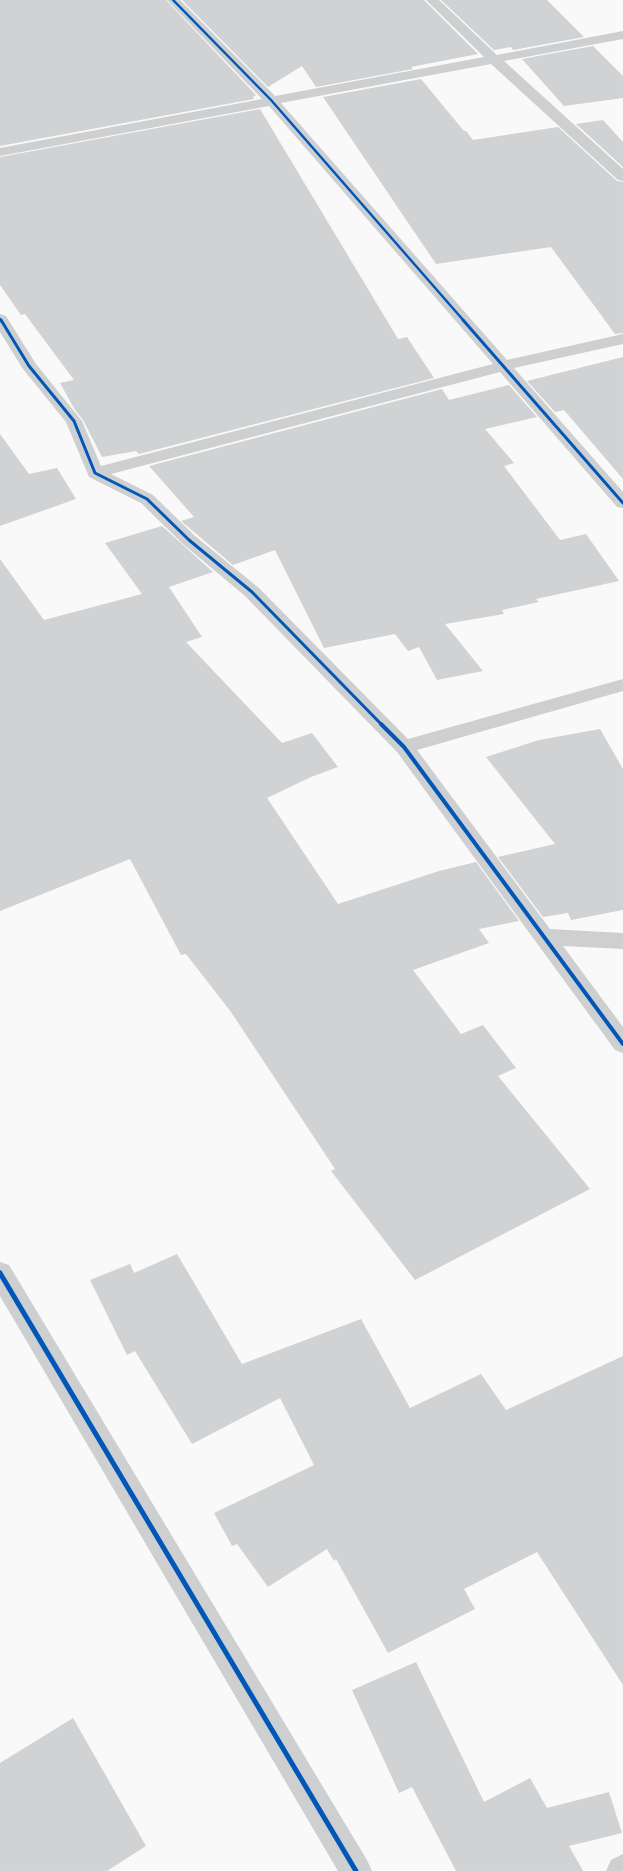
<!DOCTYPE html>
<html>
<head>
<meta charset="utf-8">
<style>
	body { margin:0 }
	canvas { display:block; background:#f9f9f9 }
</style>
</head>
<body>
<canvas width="623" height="1871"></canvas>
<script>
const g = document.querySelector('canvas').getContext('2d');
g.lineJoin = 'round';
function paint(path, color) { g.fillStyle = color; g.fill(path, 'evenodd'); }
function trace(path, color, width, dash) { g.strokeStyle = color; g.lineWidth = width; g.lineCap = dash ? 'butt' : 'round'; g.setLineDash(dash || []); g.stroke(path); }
paint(new Path2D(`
	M0,0h166l90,95 -3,2 1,2 -254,47z
	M182,0h242l54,54 -67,13 2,2 -97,18 -14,-21 -34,21z
	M441,0h106l37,37 -71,13 -2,-3 -17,3z
	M593,46l30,30v22l-59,8 -42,-47z
	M421,79l43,52h2l7,9 85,-13 59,54 6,1v151l-8,1 -64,-87 -115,17 -113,-167z
	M260,109l138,230 9,-2 27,41 -295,76 -3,-3 -34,6 -19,-37 -8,-10 -15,-27 14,-3 -49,-66 -4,1 -21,-30v-128z
	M603,120l20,22v25l-47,-43z
	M623,357v122l-59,-69 -9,2 -28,-31z
	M509,385l28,32 -52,12 29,34 -10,3 56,74 26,-6 33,47 -83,18 3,3 -37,8 2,4 -59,10 38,47 -46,9 -18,-33 -11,4 -13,-17 -71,14 -49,-98 -42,15 -52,-44 13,-4 -45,-51 293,-77 7,11z
	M0,434l29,40 28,-6 19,31 -76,27z
	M162,526l51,46 -44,15 33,50 -16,5 96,101 30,-10 26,34 -27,10 -44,21 71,106 101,-33 37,-9 43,59 -40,8 10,14 -76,27 48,64 22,-9 33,43 -18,8 92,113 -175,91 -84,-109 4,-2 -104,-157 -45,-58 -5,1 -51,-96 -130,52v-352l44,61 98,-26 -37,-51z
	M600,729l23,40v141l-52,10 -3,-7 -25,4 -45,-60 57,-13 -69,-87 53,-17z
	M177,1254l65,110 119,-45 49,89 71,-34 25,36 117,-54v329l-86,-133 -73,37 11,20 -87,44 -52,-94 -2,2 -7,-12 -59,38 -31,-43 -5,2 -18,-33 100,-48 -34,-67 -88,46 -57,-93 -8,4 -37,-75 40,-16 4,9z
	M416,1662l68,140 46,-24 17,30 62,-16 13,41 -53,13 14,25h-127l-44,-84 -13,6 -47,-103z
	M73,1718l73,128 -39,25h-107v-108z`), '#d0d2d3');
paint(new Path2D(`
	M167,0h13l95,96 209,-39 -58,-57h13l58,55 126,-24v8l-119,22 119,108v12l-5,-1 -127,-116 -210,39 226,257 116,-26v10l-109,24 109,124v16l-6,-1 -117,-135 -389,102 42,21 42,41 64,52 149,151 215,-60v12l-206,59 133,179 73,4v16l-60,-3 60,81v26l-8,-3 -218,-298 -152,-156 -62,-52 -42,-41 -52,-26 -23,-55 -43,-53 -23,-37v-18l6,2 30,48 46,57 19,45 392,-102 -224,-258 -269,50v-8l262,-49z
	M0,1262l9,3 358,595 5,11h-34l-338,-575z
	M623,1854v17h-17l5,-11z`), '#cecfd0');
trace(new Path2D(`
	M173,0l98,100 193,221
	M0,319l1,2`), '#0057b8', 2.5);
trace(new Path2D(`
	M1,320l28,46 45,55 21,52 52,26 42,41 63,52 130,133
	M463,320l160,183`), '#0057b8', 3);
trace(new Path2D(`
	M381,724l23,23 219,297`), '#0057b8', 4);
trace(new Path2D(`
	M0,1273l356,598`), '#0057b8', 5);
</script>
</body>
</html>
